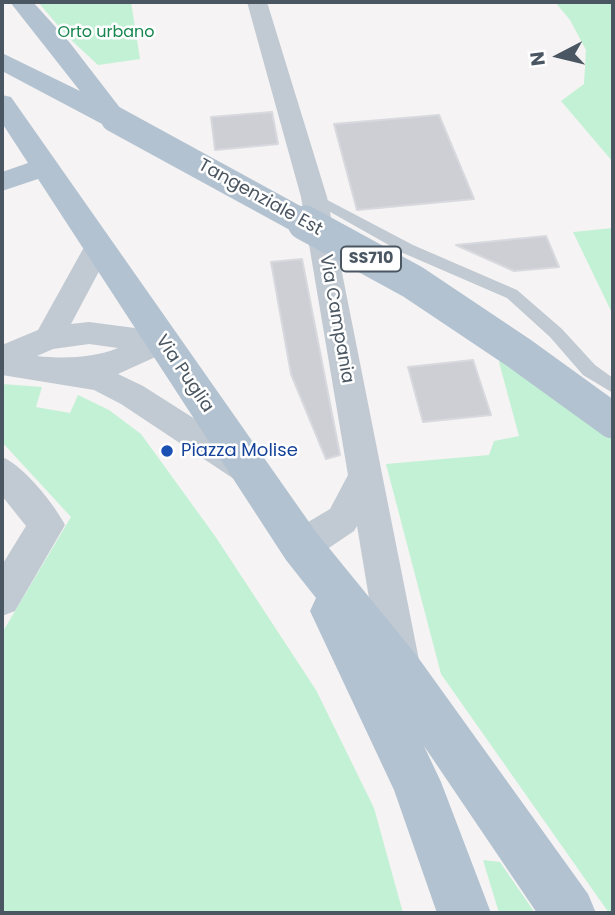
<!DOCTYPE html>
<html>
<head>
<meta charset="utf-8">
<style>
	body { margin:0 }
	#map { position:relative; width:615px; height:915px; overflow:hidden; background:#f5f3f3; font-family:Poppins,sans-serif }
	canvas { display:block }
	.frame { position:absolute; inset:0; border:4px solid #4a5661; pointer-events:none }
	.north { position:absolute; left:524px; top:21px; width:70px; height:70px; -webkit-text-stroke:5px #fff; paint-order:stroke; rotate:263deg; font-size:19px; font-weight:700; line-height:28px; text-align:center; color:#4a5661 }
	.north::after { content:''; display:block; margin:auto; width:24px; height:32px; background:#4a5661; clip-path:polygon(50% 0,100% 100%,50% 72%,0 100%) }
</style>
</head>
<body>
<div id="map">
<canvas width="615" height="915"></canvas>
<div class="frame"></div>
<div class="north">N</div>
</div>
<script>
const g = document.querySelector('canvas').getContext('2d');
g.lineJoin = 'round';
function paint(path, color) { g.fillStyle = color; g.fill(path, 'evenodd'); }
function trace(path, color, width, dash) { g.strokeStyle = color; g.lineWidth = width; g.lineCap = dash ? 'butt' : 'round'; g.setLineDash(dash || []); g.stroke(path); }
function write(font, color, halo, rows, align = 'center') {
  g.font = font + ' Poppins,sans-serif'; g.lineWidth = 5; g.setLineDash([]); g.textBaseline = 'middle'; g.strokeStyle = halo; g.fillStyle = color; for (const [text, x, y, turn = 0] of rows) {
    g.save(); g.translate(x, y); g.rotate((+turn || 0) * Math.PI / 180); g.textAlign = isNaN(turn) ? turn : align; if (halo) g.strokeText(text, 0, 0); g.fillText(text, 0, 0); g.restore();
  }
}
paint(new Path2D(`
	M38,2h93l9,57 -42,6 -31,-29z
	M555,2h58v160l-52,-61 23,-17 2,-34 -16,-30z
	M613,228v87l-40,-83z
	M524,336l89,67v510h-4l-168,-239 -55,-210 103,-9 5,-14 25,-5 -20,-74z
	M2,384l40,3 -6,20 34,6 8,-18 31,15 32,24 74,102 101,154 58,118 29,105h-401v-280l69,-116 -69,-75z
	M483,860l17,2 35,51h-36z`), '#c3f1d5');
const building = new Path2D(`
	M272,112l6,32 -63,6 -4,-33z
	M439,115l35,84 -117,11 -23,-86z
	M546,236l13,31 -45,4 -58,-26z
	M302,259l38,196 -14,4 -35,-85 -20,-112z
	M473,360l18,55 -68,7 -15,-55z`);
paint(building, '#cdcfd5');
trace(building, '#d7d9de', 2);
paint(new Path2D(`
	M314,193l99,52 104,45 45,39 33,36 18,13v15l-30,-18 -33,-38 -43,-39 -104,-45 -94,-53 -2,-3z`), '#c1cad2');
paint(new Path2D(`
	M247,2h20l60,195 94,473 -6,14 -14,6 -14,-6 -6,-14 -24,-144 -3,5 -40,27 -13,5 -13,-5 -5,-12 5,-12 42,-25 18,-34 -47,-278z
	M98,238l10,2 4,7 -41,77 18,-2 84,11 4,8 -4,8 -55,25 25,12 118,75 5,10 -5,10 -12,5 -12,-5 -116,-77 -27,-14 -92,-15v-30l36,-15 50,-90zM89,344l29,4c-25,10 -54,11 -81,8l16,-7z
	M2,457c21,8 53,48 63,68l-50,86 -13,5v-51l24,-39 -24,-30z`), '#c1cad2');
paint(new Path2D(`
	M10,2h23l37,41 54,70 4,6 -4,6 -10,2 -10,-2 -102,-54v-18l78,38z
	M2,95l9,2 305,435 101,124 171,238 8,19h-59l-113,-167 17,36 50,131h-54l-43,-123 -84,-179 6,-13 -30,-38 -248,-381 -36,12v-19l26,-9 -26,-40z`), '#b3c2d1');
trace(new Path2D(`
	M114,119l194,106`), '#b3c2d1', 26);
trace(new Path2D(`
	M305,223l108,59 106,71 94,68`), '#b3c2d1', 35);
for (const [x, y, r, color] of [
	[167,451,7,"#1a4fb4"]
]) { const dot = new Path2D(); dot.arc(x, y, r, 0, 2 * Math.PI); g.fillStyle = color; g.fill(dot); trace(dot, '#fff', 2.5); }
write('16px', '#17864f', '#fff', [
	["Orto urbano",106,33]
]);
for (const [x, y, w] of [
	[371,259,60]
]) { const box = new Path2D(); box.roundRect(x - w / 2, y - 12.5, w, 25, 5); g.fillStyle = '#fff'; g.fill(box); trace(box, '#4a5661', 2); }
write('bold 16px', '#4a5661', null, [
	["SS710",371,259]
]);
write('18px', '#4a5661', '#fff', [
	["Tangenziale Est",260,198,29],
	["Via Campania",336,319,80],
	["Via Puglia",184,374,56]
]);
write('18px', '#164399', '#fff', [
	["Piazza Molise",181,451]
], 'left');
</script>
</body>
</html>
